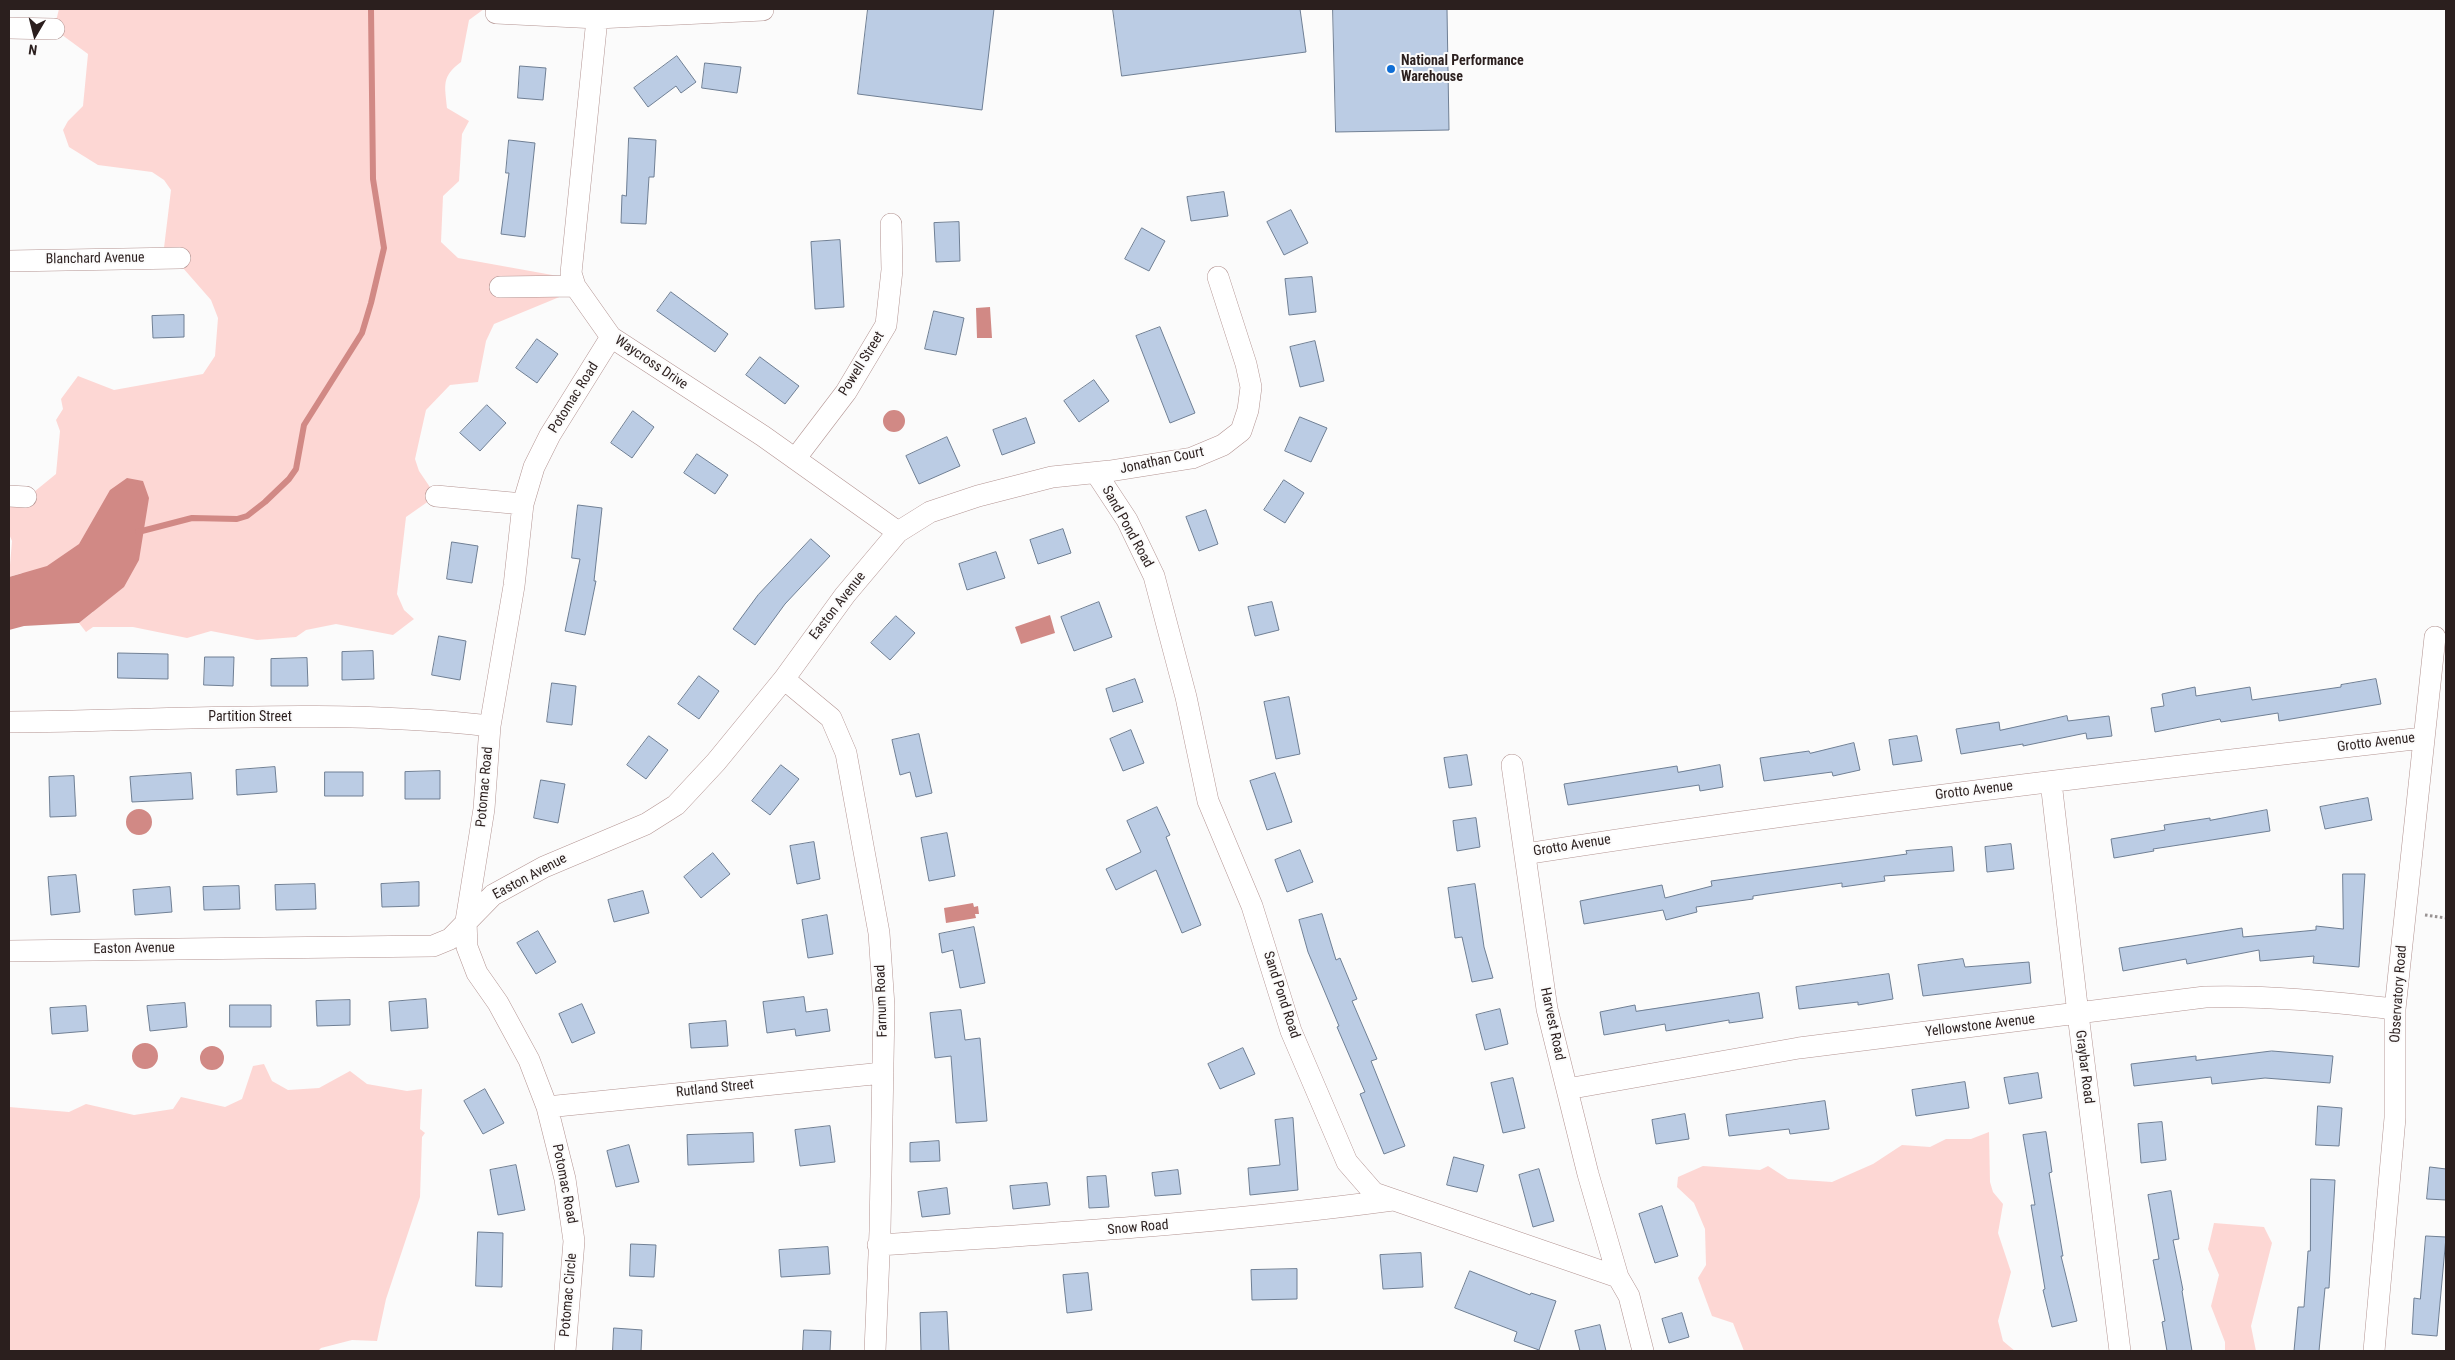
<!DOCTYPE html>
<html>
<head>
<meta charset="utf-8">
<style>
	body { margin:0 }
	#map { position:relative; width:2455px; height:1360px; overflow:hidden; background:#fbfbfb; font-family:"Roboto Condensed",sans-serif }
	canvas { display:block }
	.frame { position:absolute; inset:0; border:10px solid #2b1f1e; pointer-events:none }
	.north { position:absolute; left:10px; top:10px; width:50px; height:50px; -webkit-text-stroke:4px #fbfbfb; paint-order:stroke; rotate:188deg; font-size:14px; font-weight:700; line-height:20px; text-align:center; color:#2b1f1e }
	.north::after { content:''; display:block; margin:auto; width:18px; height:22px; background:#2b1f1e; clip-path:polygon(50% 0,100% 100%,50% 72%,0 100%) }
</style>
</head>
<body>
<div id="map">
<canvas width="2455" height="1360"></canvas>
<div class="frame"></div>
<div class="north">N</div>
</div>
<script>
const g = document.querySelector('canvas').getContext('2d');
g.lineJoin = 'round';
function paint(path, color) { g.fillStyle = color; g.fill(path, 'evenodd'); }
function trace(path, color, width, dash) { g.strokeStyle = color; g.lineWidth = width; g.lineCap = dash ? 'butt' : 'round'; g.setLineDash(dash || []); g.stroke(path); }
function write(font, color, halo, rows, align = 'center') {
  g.font = font + ' "Roboto Condensed",sans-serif'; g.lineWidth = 4; g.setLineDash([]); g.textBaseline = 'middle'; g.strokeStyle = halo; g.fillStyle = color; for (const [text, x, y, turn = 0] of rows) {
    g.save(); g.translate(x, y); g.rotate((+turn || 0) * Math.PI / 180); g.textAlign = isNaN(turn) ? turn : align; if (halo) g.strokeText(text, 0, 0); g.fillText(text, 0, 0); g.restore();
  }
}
paint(new Path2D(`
	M59,9h425l-15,11 -8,42c-20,15 -16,23 -14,46l22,13 -7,13 -3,47 -16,15 -2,46 17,16 111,20 5,13 -80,33 -8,17 -8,41 -28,3 -24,25 -11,49 4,12 17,25 -30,21 -9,77 7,16 10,9 -21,16 -57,-11 -30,6 -10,7 -39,3 -46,-9 -24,7 -54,-11h-40l-7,5 -7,-9 14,-11 -84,-16 13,-23 -13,4 3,-36 -3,-7v-34l20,-4 27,-22 4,-43 -4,-11 7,-11 -2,-10 17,-23 36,14 89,-16 12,-18 3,-38 -7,-18 -35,-40 -13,-4 8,-66 -7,-10 -12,-8 -54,-7 -29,-18 -6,-17 5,-9 15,-15 5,-52 -34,-25z
	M264,1064l8,17 16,9 31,-2 31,-17 17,13 40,7 15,-2 -2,40 5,4 -3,4 -2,60 -34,102 -9,42 -25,-1 -31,8 -3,3h-309v-244l60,5 17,-8 48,11 39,-6 8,-12 44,10 17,-8 11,-33z
	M1989,1132l1,50 3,10 10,12 -5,29 13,39 -13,49 5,20 12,10h-271l-11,-28 -21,-7 -14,-38 8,-13 -1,-36 -11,-26 -17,-16 1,-10 25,-11 57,4 8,-4 20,13 44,3 41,-18 29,-19 28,2 16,-8h25z
	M2214,1223l50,4 8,16 -21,83 5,25h-31v-9l-14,-36 8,-31 -11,-26z`), '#fdd7d4');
paint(new Path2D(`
	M990,307l2,31h-15l-1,-30z
	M883 421a11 11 0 1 1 22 0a11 11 0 1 1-22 0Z
	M127,478l16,3 6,17 -10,62 -15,27 -45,36 -55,3 -15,4v-53l38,-11 32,-22 31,-54z
	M1050,615l5,18 -34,11 -6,-17z
	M126 822a13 13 0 1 1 26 0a13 13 0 1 1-26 0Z
	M973,903l1,4 4,-1 1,8h-4l1,4 -30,5 -2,-15z
	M132 1056a13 13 0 1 1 26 0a13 13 0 1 1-26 0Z
	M200 1058a12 12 0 1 1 24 0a12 12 0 1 1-24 0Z`), '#d18985');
trace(new Path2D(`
	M138,532l54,-14 45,1 10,-3 18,-14 24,-23 7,-10 8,-44 58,-92 9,-30 13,-55 -11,-69 -2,-170`), '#d18985', 6);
const building = new Path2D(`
	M868,9h126l-12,101 -124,-16z
	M1113,9h187l6,43 -184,24z
	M1333,9h114l2,121 -113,2z
	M677,56l19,26 -15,11 -5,-7 -28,21 -14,-19z
	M705,63l36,4 -4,26 -35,-5z
	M520,66l26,2 -3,32 -25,-2z
	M629,138l27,2 -2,37h-5l-3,47 -25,-1 1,-28 4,1z
	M509,140l26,3 -10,94 -24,-3 8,-61h-3z
	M1224,192l4,24 -37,5 -4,-24z
	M1291,210l17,33 -24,12 -17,-33z
	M959,222l1,39 -24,1 -2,-39z
	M1142,228l23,13 -16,30 -24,-12z
	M840,240l4,67 -29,2 -4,-67z
	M1312,277l4,35 -27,3 -4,-36z
	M671,292l57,42 -13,18 -58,-41z
	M934,311l30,7 -8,37 -31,-6z
	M184,315v22l-31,1 -1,-22z
	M1160,327l35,86 -25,10 -34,-87z
	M537,339l21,15 -21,29 -21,-15z
	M1315,341l9,40 -24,6 -10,-40z
	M760,357l39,29 -14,18 -39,-29z
	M1094,380l15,21 -30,21 -15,-21z
	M487,405l19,18 -26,28 -20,-18z
	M633,411l21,16 -22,31 -21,-15z
	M1300,417l27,11 -16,34 -26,-11z
	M1026,418l9,25 -33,12 -9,-25z
	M947,437l13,29 -41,18 -13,-28z
	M697,454l31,21 -13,19 -31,-21z
	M1284,480l20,13 -19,30 -21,-13z
	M578,505l24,3 -8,73h2l-11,54 -20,-4 15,-72 -8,-1z
	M1206,510l12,34 -19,7 -13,-34z
	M1063,529l8,24 -33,11 -8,-24z
	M811,539l19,17 -45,48 -30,41 -22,-16 25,-34z
	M452,542l26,4 -6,37 -25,-4z
	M996,552l9,26 -38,12 -8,-26z
	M1099,602l13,35 -38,14 -13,-34z
	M1272,602l7,28 -24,6 -7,-29z
	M896,616l19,17 -25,27 -19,-17z
	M439,636l27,5 -6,39 -28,-5z
	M373,651l1,28 -32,1v-28z
	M118,653l50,1v25l-50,-1z
	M205,657h29l-1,29 -29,-1z
	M307,658l1,28h-37v-27z
	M699,676l20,15 -20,28 -21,-15z
	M1135,679l8,23 -30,10 -7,-23z
	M2376,679l5,25 -102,17 -1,-8 -57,9 -1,-3 -65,13 -4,-24 13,-2 -2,-12 33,-7 1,9 54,-9 2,13 89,-13v-2z
	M552,683l24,3 -4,39 -25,-3z
	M1289,697l11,57 -24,5 -12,-57z
	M2067,716l1,5 41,-5 3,20 -25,3 -1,-6 -63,13v-2l-62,10 -5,-25 43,-7 1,8z
	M1131,730l13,33 -21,8 -13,-32z
	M919,734l13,59 -16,4 -6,-25 -10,3 -8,-35z
	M649,736l19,14 -22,29 -19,-14z
	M1917,736l5,25 -29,4 -4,-25z
	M1854,743l6,27 -27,6 -1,-4 -68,9 -4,-23 49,-7 1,2z
	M1467,755l5,30 -23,3 -5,-30z
	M781,765l18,14 -29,36 -18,-14z
	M1720,765l3,22 -23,4 -1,-6 -131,20 -4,-21 113,-18 1,6z
	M275,767l2,25 -40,3 -1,-25z
	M440,771v28h-35v-27z
	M325,772h38v24h-38z
	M191,773l2,26 -61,3 -2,-25z
	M1275,773l17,49 -25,8 -17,-49z
	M74,776l2,40 -26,1 -1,-40z
	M541,780l24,4 -7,39 -24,-5z
	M2368,798l4,22 -47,9 -5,-22z
	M1157,807l13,28 -4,2 35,88 -19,8 -26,-63 -40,20 -10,-21 35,-17 -14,-31z
	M2267,810l3,21 -117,18 1,2 -40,7 -3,-19 54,-9 -1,-5 46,-7v2z
	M1476,818l4,29 -23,4 -4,-30z
	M947,833l8,43 -26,5 -8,-43z
	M814,842l6,37 -23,5 -7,-38z
	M2011,844l3,25 -27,3 -2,-25z
	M1952,847l2,24 -70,5 1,5 -43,6v-4l-89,13v3l-57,8 1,5 -31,8 -3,-10 -79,14 -4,-23 82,-16 3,13 47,-12 -1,-5 196,-27 -1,-3z
	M1300,850l13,32 -26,10 -12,-32z
	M713,853l17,21 -29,24 -17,-21z
	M2343,874h22l-6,93 -46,-4 1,-7 -54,5 -1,-11 -72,14 -1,-5 -63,12 -4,-23 123,-20 1,9 73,-7v-4l27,3z
	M76,875l4,37 -29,3 -3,-38z
	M419,882v24l-37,1 -1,-23z
	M315,884l1,25 -40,1 -1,-25z
	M1475,884l9,63 9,31 -21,4 -10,-45 -7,1 -7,-50z
	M239,886l1,23 -36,1 -1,-23z
	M170,887l2,25 -37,3 -2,-25z
	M643,891l6,22 -35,9 -6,-22z
	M1322,914l14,46 4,-2 17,41 -5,2 25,58 -6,2 34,85 -21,8 -24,-60 5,-2 -28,-65 2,-1 -31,-74 -9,-32z
	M827,915l6,39 -25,4 -6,-38z
	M974,927l11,56 -25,5 -7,-38 -11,3 -3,-19z
	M538,931l18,31 -20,12 -19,-31z
	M1963,959l2,8 64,-5 2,21 -108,13 -5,-31z
	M1889,974l4,25 -35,6v-3l-59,7 -3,-22z
	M1759,993l4,25 -34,5v-3l-63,11 -1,-7 -61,11 -4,-23 35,-7 1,6z
	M804,997l2,15 21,-3 3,22 -34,5 -1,-7 -28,4 -4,-31z
	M426,999l2,29 -37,3 -2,-29z
	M350,1000v25l-33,1 -1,-25z
	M185,1003l2,24 -37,4 -3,-25z
	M582,1004l13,29 -23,10 -13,-29z
	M230,1005h41v22h-41z
	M86,1006l2,25 -36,3 -2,-26z
	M1500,1009l8,35 -23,6 -9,-35z
	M961,1010l4,30 15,-2 7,83 -31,2 -5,-67 -16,2 -5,-45z
	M726,1021l2,25 -37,2 -2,-24z
	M1243,1048l12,26 -35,15 -12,-25z
	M2272,1051l61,5 -3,27 -65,-5 -53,6 -1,-7 -77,9 -3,-22 65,-8v4z
	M2038,1073l4,25 -33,6 -5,-26z
	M1513,1078l12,50 -22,5 -12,-50z
	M1965,1082l4,26 -53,8 -4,-26z
	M485,1089l19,34 -21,11 -19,-33z
	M1825,1101l4,28 -39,5 -1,-5 -60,7 -3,-21z
	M2318,1106l24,2 -3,38 -23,-1z
	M1685,1114l4,25 -33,5 -4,-24z
	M1293,1118l5,72 -48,5 -2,-27 32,-3 -5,-45z
	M2162,1122l4,38 -25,3 -3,-39z
	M830,1126l5,36 -35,4 -5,-36z
	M2046,1132l6,40 -3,1 14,83h-2l16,65 -25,6 -9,-37 2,-1 -14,-84h4l-12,-70z
	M753,1133l1,29 -66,3 -1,-30z
	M939,1141l1,20 -30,1v-19z
	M629,1145l10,37 -23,5 -9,-36z
	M1454,1157l30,8 -7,27 -30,-7z
	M516,1165l9,45 -27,5 -8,-45z
	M2430,1167l16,2v31l-19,-1z
	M1539,1169l15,52 -21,6 -14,-52z
	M1178,1170l3,24 -26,2 -3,-23z
	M1106,1176l3,31 -20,1 -2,-31z
	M2311,1179l24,1 -6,108h-4l-6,63h-25l4,-44h6l4,-56h2z
	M1047,1183l3,22 -37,4 -3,-23z
	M947,1188l3,26 -28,3 -4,-25z
	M2171,1191l8,48 -6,1 10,50 -1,1 10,60h-25l-5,-29 3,-1 -12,-61 6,-1 -11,-64z
	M1662,1206l16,50 -23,7 -16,-49z
	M478,1232l25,1 -1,54 -26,-1z
	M2426,1236l20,1 -9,99 -25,-2 2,-36 6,1z
	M631,1244l25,1 -2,32 -24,-1z
	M828,1247l2,27 -49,3 -2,-27z
	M1421,1253l2,34 -40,2 -3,-34z
	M1297,1269v30l-45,1 -1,-30z
	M1470,1271l60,24 1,-2 25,8 -17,49 -25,-9 3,-9 -62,-24z
	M1088,1273l4,37 -25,3 -4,-38z
	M947,1312l2,39h-28l-1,-38z
	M1682,1313l7,24 -20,6 -7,-24z
	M1600,1325l6,26h-26l-5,-20z
	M614,1328l28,2 -1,21h-28z
	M804,1330l27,1 -1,20h-27z`);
paint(building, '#bbcce4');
trace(building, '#6f7f94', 1);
const minor = new Path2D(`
	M598,9l-27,264 4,13 36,51 152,99 135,96
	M496,13l101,5 166,-8
	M9,28l45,1
	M9,261l171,-3
	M500,287l75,-1
	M795,459l51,-67 40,-67 6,-55 -1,-46
	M1096,473l31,47 27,56 32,121 22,104 44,105 39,125 56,131 27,31 244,84 11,19 14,55
	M9,496l17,1
	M436,496l87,8
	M784,679l47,39 15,35 33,180 5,73 -4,225 -5,120
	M9,722c160,-1 321,-14 481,4
	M1512,765l35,244 41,165 30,103
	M2051,782l27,232 42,337
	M1525,854c299,-47 598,-82 898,-116
	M9,951l424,-5 17,-7 43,-44 51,-28 102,-43 30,-19 40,-43 68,-83 61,-84 53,-63 32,-20 48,-16 74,-19 58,-6 82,-13 31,-13 18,-14 7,-21 3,-23 -5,-23 -28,-87
	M1567,1089l232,-41 406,-51c63,-2 127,5 190,12
	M547,1107l336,-34
	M878,1245c173,-11 344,-22 515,-45
	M565,1351l9,-110 -9,-62 -18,-72 -18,-47 -31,-57 -21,-30 -10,-26 -1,-26 18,-112 6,-83 24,-140 9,-82 11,-37 16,-32 61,-98
	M2374,1351l21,-233v-109l40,-372`);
trace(minor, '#b39492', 22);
trace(new Path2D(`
	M2425,915l21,3`), '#989292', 3, [2.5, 2.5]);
trace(minor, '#fff', 21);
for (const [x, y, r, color] of [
	[1391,69,5,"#0f6ed6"]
]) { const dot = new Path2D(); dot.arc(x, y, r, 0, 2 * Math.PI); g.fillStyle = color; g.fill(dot); trace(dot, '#fbfbfb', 2); }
write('bold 14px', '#2b1f1e', '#fbfbfb', [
	["National Performance",1401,61],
	["Warehouse",1401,77]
], 'left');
write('14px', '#2b1f1e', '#fbfbfb', [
	["Blanchard Avenue",95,259,-1],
	["Waycross Drive",651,363,34],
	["Powell Street",862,364,-58],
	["Potomac Road",574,398,-58],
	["Jonathan Court",1162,461,-12],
	["Sand Pond Road",1127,527,61],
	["Easton Avenue",838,606,-52],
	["Partition Street",250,717],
	["Grotto Avenue",2376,743,-7],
	["Potomac Road",485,787,-85],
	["Grotto Avenue",1974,791,-7],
	["Grotto Avenue",1572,846,-9],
	["Easton Avenue",530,877,-28],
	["Easton Avenue",134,949,-1],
	["Observatory Road",2399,994,-86],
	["Sand Pond Road",1281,995,72],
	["Farnum Road",882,1001,-92],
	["Harvest Road",1552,1024,78],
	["Yellowstone Avenue",1980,1026,-7],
	["Graybar Road",2084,1067,83],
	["Rutland Street",715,1089,-6],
	["Potomac Road",564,1184,79],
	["Snow Road",1138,1228,-5],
	["Potomac Circle",569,1295,-85]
]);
</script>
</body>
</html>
